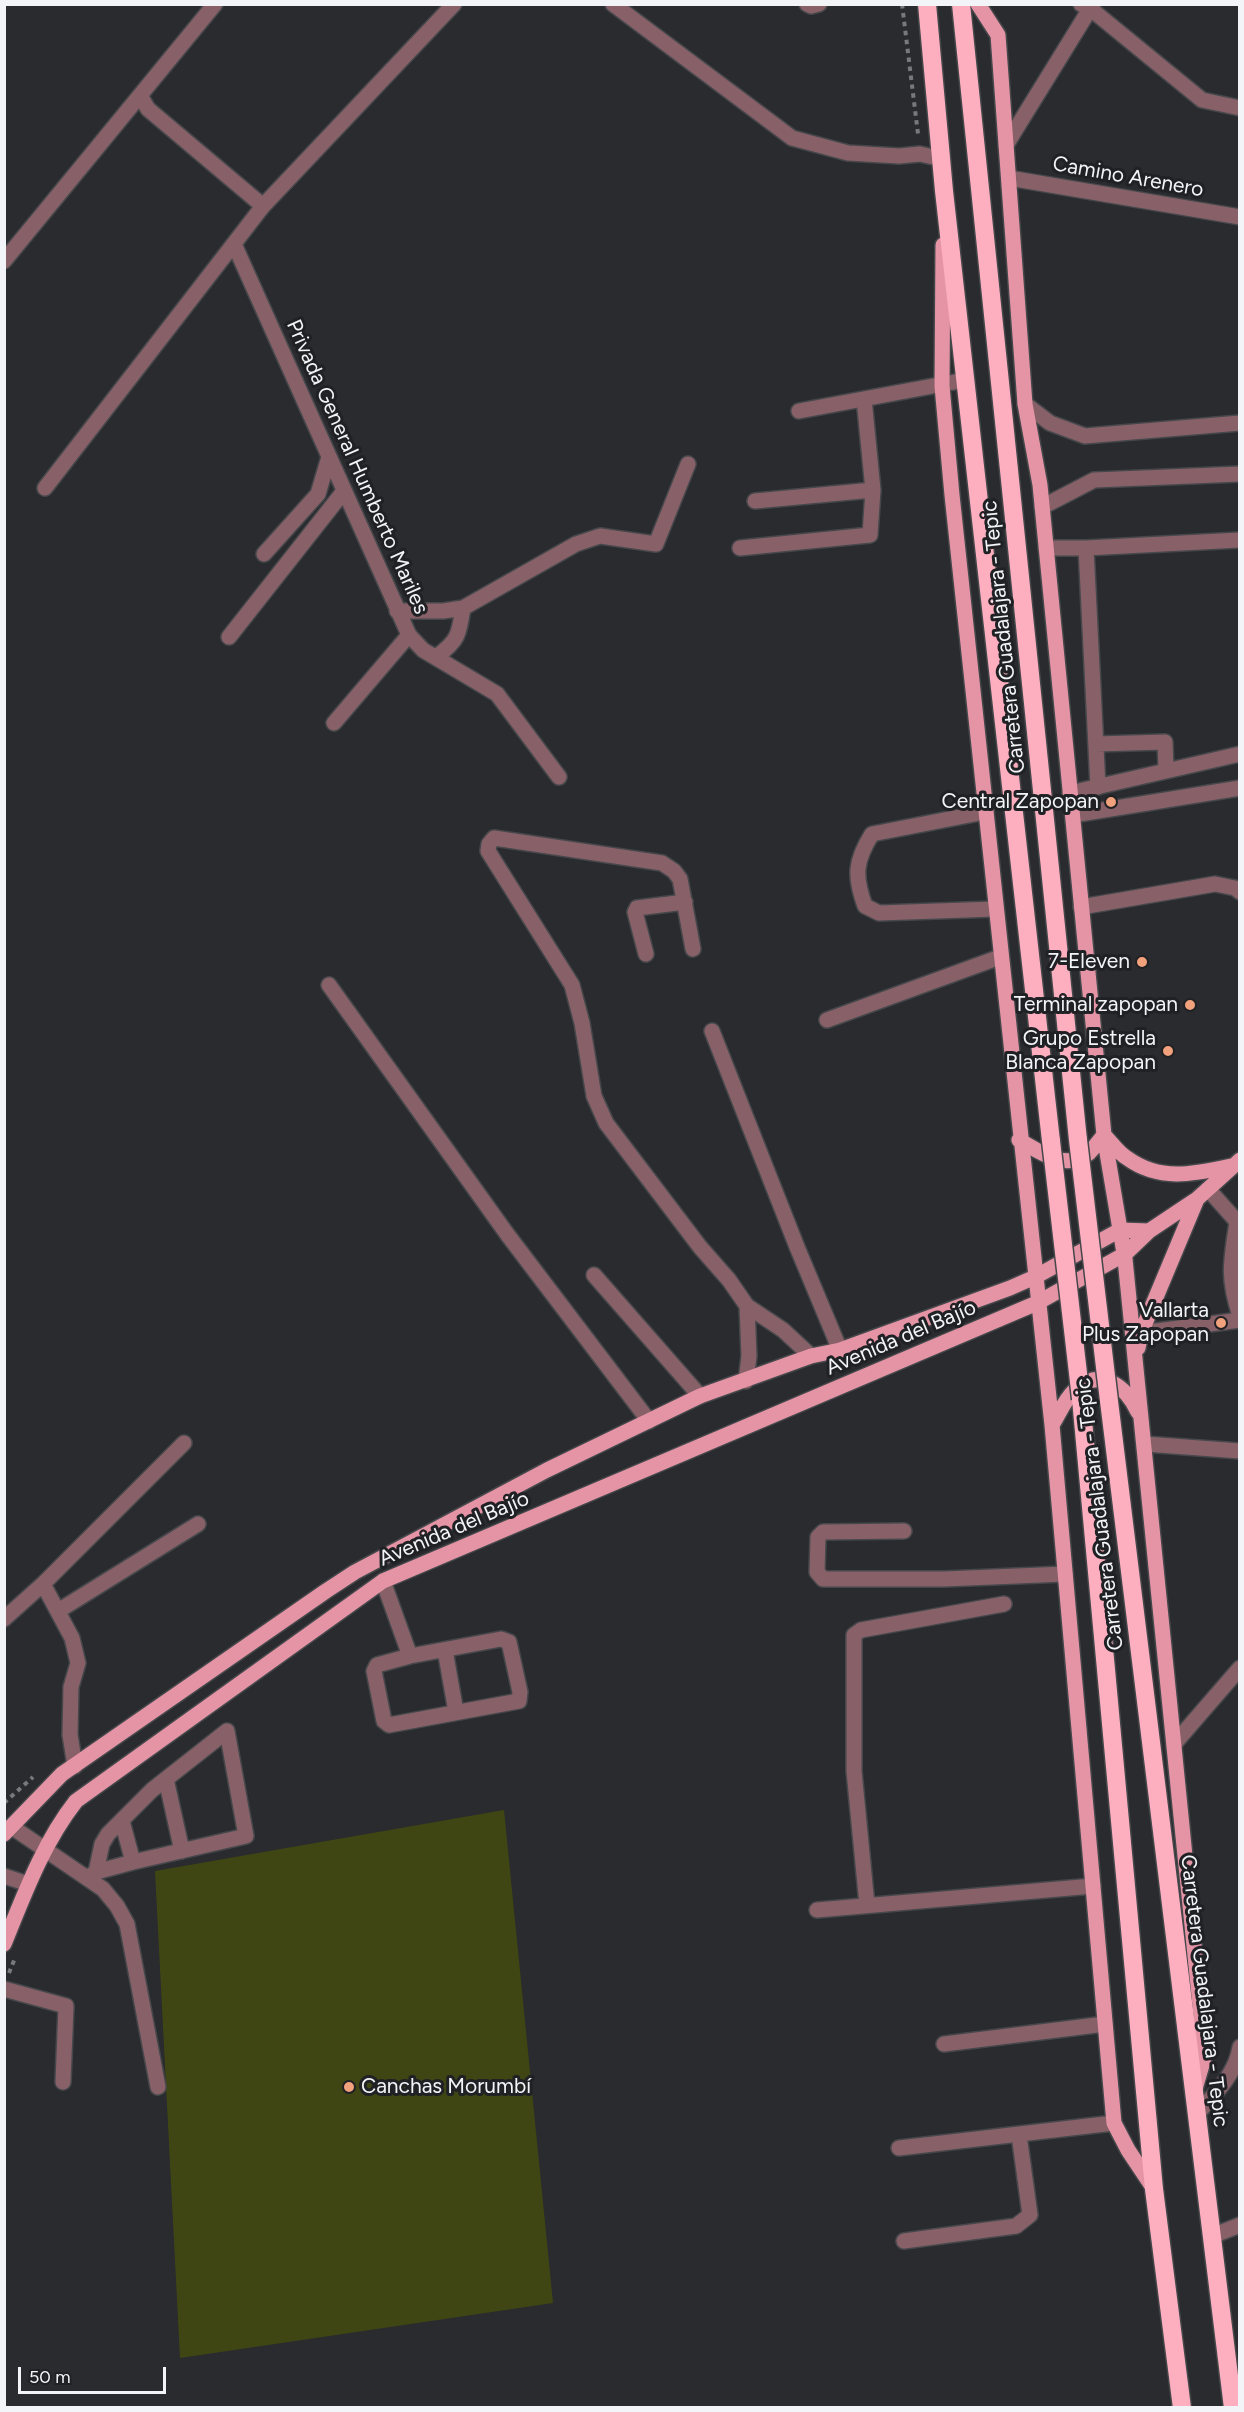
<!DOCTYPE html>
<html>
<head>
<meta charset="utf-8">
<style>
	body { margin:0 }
	#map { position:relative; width:1244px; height:2412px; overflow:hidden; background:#292b2e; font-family:Figtree,sans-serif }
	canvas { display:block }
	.frame { position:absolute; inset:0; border:6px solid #f3f4f7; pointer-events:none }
	.scale { position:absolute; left:18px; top:2367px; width:148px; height:27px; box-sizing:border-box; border:3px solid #f3f4f7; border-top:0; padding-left:8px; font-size:18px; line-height:21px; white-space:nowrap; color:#f3f4f7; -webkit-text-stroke:4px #202124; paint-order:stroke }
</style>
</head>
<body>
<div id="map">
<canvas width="1244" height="2412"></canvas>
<div class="frame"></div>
<div class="scale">50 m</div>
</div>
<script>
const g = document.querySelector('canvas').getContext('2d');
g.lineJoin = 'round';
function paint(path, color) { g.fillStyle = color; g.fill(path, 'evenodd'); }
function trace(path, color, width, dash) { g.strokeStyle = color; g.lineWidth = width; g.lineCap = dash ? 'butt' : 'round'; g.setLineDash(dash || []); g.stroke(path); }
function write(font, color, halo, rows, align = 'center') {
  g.font = font + ' Figtree,sans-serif'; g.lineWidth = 6; g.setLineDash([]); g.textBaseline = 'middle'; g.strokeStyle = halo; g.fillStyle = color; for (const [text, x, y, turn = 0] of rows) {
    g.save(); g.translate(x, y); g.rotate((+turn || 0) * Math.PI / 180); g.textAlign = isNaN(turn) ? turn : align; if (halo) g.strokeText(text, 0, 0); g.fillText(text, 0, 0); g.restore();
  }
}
paint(new Path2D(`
	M504,1810l49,493 -373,55 -25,-487z`), '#404613');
const minor = new Path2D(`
	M613,4l179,134 56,15 51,3 21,-2 22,5
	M807,4l4,2 8,-2
	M1081,4l11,6 110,90 38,8
	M141,97l7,12 115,97
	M1006,145l87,-141
	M1009,178l231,39
	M234,244l175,391 14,15 74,44 62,83
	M4,261l211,-257
	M1025,404l25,19 35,13 155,-13
	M799,411l166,-31
	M45,488l218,-282 191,-202
	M755,501l118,-11 -9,-91
	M1042,507l52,-27 146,-6
	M740,548l130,-13 3,-45
	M1046,548h40
	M264,554l54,-60 11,-37
	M397,611h46l20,-3 113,-64 24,-8 56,8 32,-80
	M229,637l115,-146
	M436,657c22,-16 23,-22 27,-49
	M334,723l75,-88
	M1096,744l69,-2 1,28
	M1098,787l-12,-239 154,-8
	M1070,793l170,-39
	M985,812l-113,22c-17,27 -18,42 -7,72l14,7 116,-4
	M1073,815l167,-27
	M1081,907l134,-23 20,4 5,4
	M693,949l-13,-70 -6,-8 -12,-8 -168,-25 -5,6 -1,7 84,134 10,38 12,73 12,27 94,124 29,33 18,26 36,24 28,26
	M646,954l-11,-42 2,-4 48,-6
	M329,985l178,249 142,187
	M827,1020l173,-63
	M712,1031l85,216 43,103
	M1208,1189l32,36
	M1237,1222c-6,39 -10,55 3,94
	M594,1275l106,121
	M1141,1333l99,-13
	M746,1381l3,-25 -2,-50
	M1145,1444l95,7
	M904,1531l-81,1 -5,5 -1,35 6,7h121l121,-5
	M383,1581l27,75
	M43,1584l29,54 6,25 -7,24 -1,48 5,31
	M58,1611l140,-87
	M4,1619l39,-35 141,-141
	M501,1639l8,3 11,50 -1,9 -130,24 -5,-4 -10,-50 3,-6 33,-9z
	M445,1650l11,62
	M1174,1744l66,-76
	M166,1779l16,72
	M122,1821l11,41
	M12,1827l91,62 14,17 10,18 31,163
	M4,1876l24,8
	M87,1878l9,-6 37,-10 113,-26 -19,-105 -75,59 -44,44 -6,10 -6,28
	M867,1905l-13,-134v-136l7,-5 143,-26
	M817,1910l276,-24
	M4,1989l62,17 -3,76
	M944,2044l161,-20
	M1196,2115c18,-20 40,-41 44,-68
	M899,2148l215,-25
	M1212,2236l28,-11
	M904,2241l112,-15 14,-11 -11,-80`);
const major = new Path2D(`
	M978,4l20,31 27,369 15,81 64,650 21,124 80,796 -10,34
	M943,245l-1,141 10,109 100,930 62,698 14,27 26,39
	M1019,1140c21,12 47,32 70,13 5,-5 10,-12 15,-18 7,7 14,18 23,23 33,24 67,16 104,8
	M1138,1348l3,-15 56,-134
	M1052,1425c7,-11 13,-26 23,-35 27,-24 51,-3 63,22
	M4,1834l58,-60 264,-183 29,-19 192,-102 153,-74 111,-40 29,-6 170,-62 25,-11 85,-47 29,1
	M4,1944c20,-49 39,-101 72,-143l307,-220 654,-278 88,-49 24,-23 48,-32 43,-39`);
const highway = new Path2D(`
	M927,4l17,187 107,950
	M961,4l117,1136
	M1081,1399l73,790 28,219
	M1109,1401l124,1007`);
trace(minor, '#45474a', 18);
trace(major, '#45474a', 18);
trace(highway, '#45474a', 21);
trace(new Path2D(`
	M902,4l16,130
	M4,1803l29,-26
	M9,1973l6,-15`), '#78797c', 4, [4.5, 4.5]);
trace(minor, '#876068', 15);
trace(major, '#e494a5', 15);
trace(highway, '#fdafbf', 18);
const highwayBridge = new Path2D(`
	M1078,1140l31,261
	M1051,1141l30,258`);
trace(highwayBridge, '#45474a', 21, []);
trace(highwayBridge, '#fdafbf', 18);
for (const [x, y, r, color] of [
	[1111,802,6,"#f1a17c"],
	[1142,962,6,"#f1a17c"],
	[1190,1005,6,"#f1a17c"],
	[1168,1051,6,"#f1a17c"],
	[1221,1323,6,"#f1a17c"],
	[349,2087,6,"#f1a17c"]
]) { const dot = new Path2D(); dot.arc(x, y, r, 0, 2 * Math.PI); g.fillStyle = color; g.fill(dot); trace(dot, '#202124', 2); }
write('21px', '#f3f4f7', '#202124', [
	["Camino Arenero",1128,177,10],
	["Privada General Humberto Mariles",357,467,66],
	["Carretera Guadalajara - Tepic",1004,637,-96],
	["Avenida del Bajío",901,1338,-23],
	["Carretera Guadalajara - Tepic",1100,1514,-97],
	["Avenida del Bajío",454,1529,-23],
	["Carretera Guadalajara - Tepic",1204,1991,83]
]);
write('21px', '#f3f4f7', '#202124', [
	["Central Zapopan",1099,802],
	["7-Eleven",1130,962],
	["Terminal zapopan",1178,1005],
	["Grupo Estrella",1156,1039],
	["Blanca Zapopan",1156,1063],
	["Vallarta",1209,1311],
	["Plus Zapopan",1209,1335],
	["Canchas Morumbí",361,2087,"left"]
], 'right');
</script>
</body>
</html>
